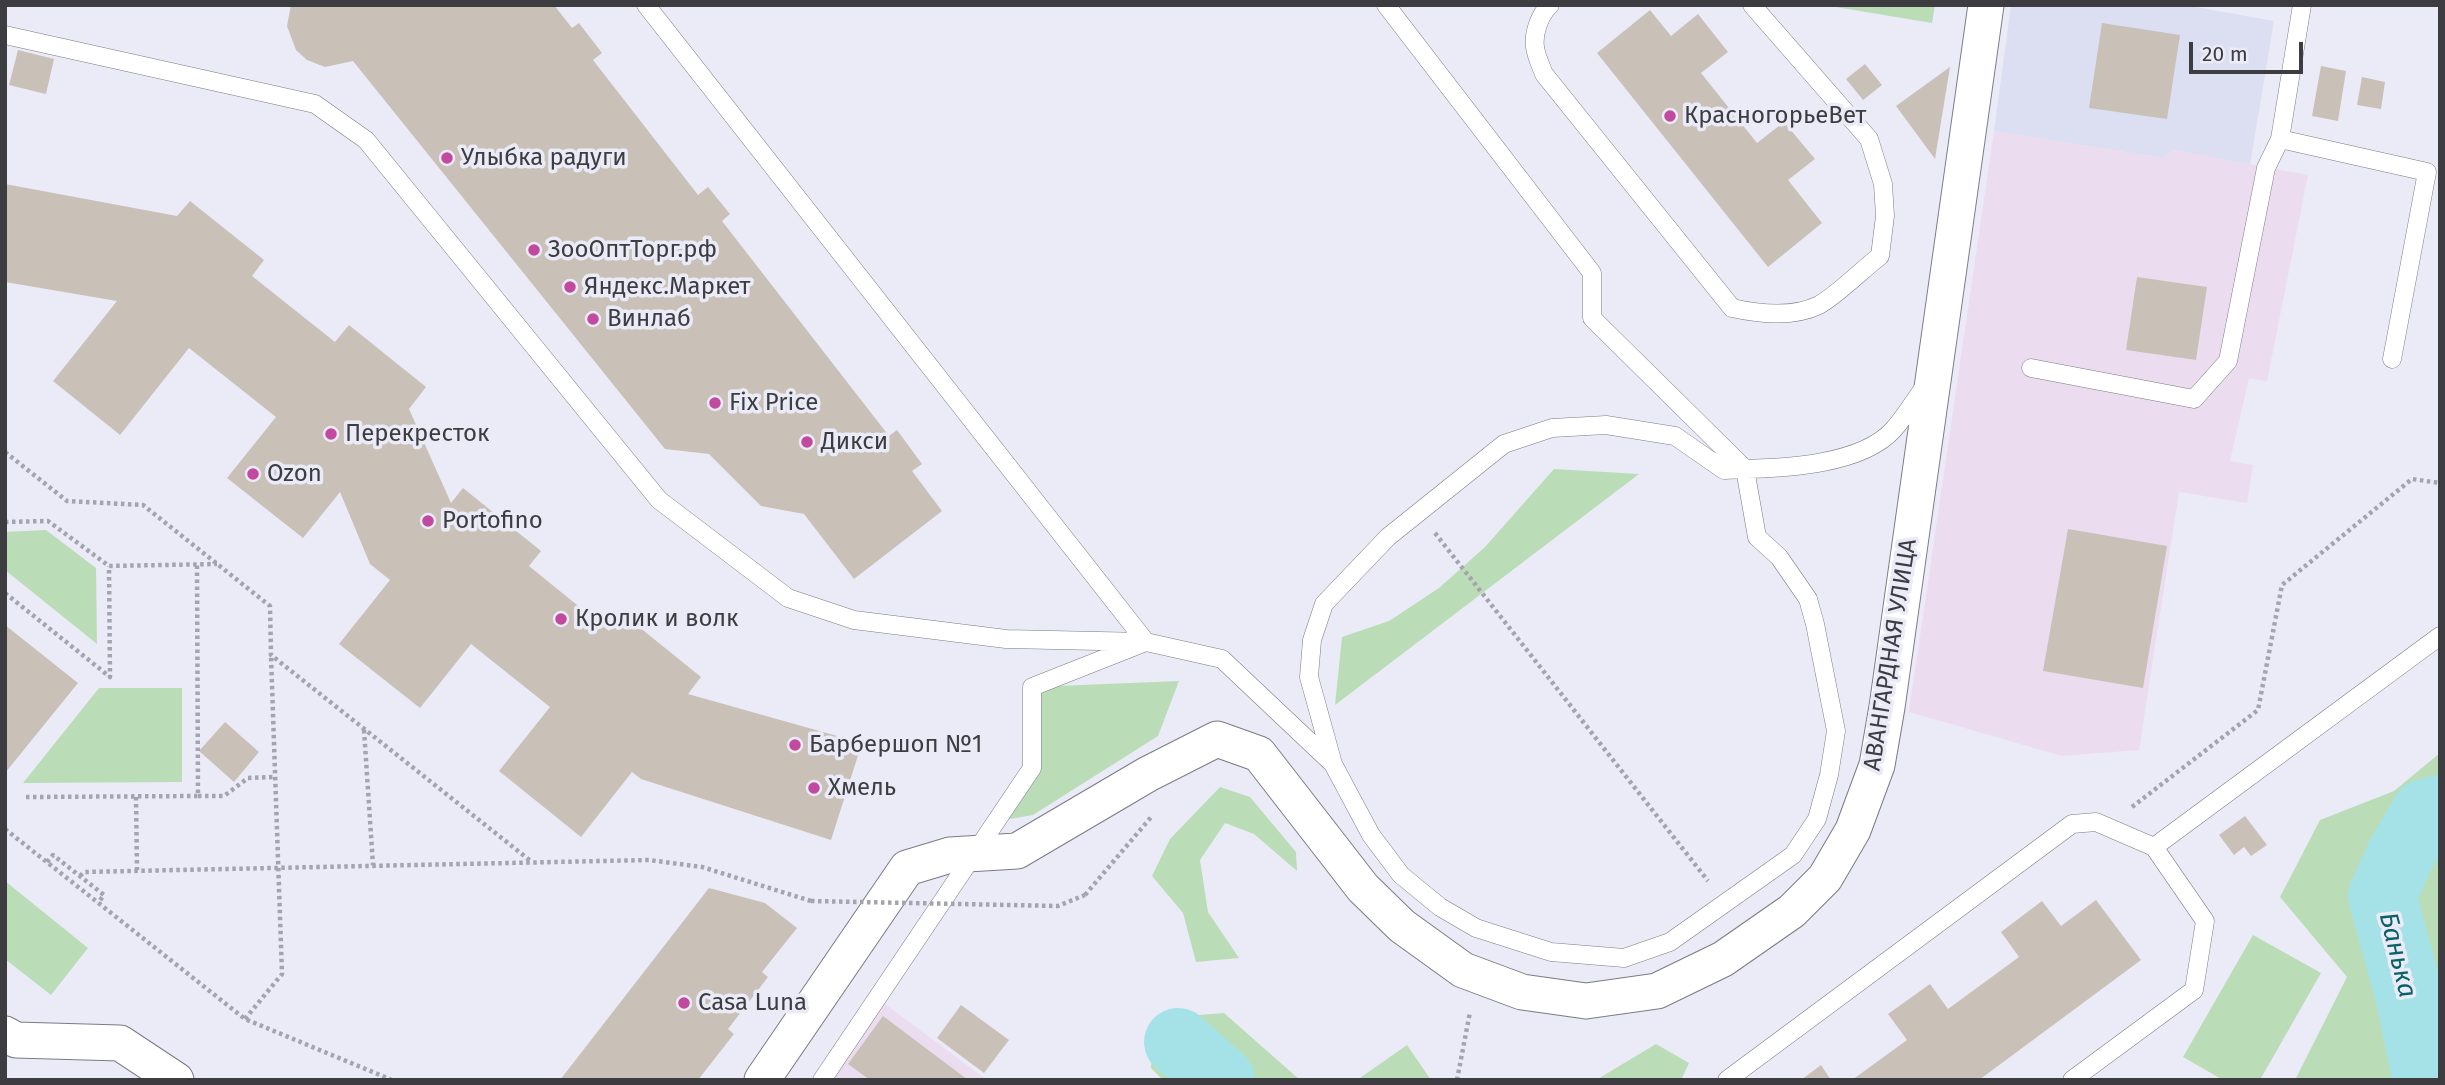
<!DOCTYPE html>
<html>
<head>
<meta charset="utf-8">
<style>
	body { margin:0 }
	#map { position:relative; width:2445px; height:1085px; overflow:hidden; background:#eaebf7; font-family:"Fira Sans",sans-serif }
	canvas { display:block }
	.frame { position:absolute; inset:0; border:7px solid #3c3c41; pointer-events:none }
	.scale { position:absolute; left:2189px; top:42px; width:114px; height:32px; box-sizing:border-box; border:4px solid #3c3c41; border-top:0; padding-left:9px; font-size:21px; line-height:24px; white-space:nowrap; color:#3c3c41; -webkit-text-stroke:5px #eaebf7; paint-order:stroke }
</style>
</head>
<body>
<div id="map">
<canvas width="2445" height="1085"></canvas>
<div class="frame"></div>
<div class="scale">20 m</div>
</div>
<script>
const g = document.querySelector('canvas').getContext('2d');
g.lineJoin = 'round';
function paint(path, color) { g.fillStyle = color; g.fill(path, 'evenodd'); }
function trace(path, color, width, dash) { g.strokeStyle = color; g.lineWidth = width; g.lineCap = dash ? 'butt' : 'round'; g.setLineDash(dash || []); g.stroke(path); }
function write(font, color, halo, rows, align = 'center') {
  g.font = font + ' "Fira Sans",sans-serif'; g.lineWidth = 7; g.setLineDash([]); g.textBaseline = 'middle'; g.strokeStyle = halo; g.fillStyle = color; for (const [text, x, y, turn = 0] of rows) {
    g.save(); g.translate(x, y); g.rotate((+turn || 0) * Math.PI / 180); g.textAlign = isNaN(turn) ? turn : align; if (halo) g.strokeText(text, 0, 0); g.fillText(text, 0, 0); g.restore();
  }
}
paint(new Path2D(`
	M2011,5h174l89,16 -24,144 -75,-15 -13,8 -168,-27z`), '#dcdff2');
paint(new Path2D(`
	M1994,131l168,27 13,-8 133,25 -41,206 -18,-3 -19,83 23,4 -6,38 -68,-11 -40,258 -77,6 -153,-44z
	M877,998l110,82h-164z`), '#ecdcef');
paint(new Path2D(`
	M1824,5h111l-3,18z
	M1554,469l85,5 -304,231 7,-68 47,-16 50,-33 46,-41z
	M46,530l50,38 1,76 -92,-74v-38z
	M1179,681l-21,55 -125,79 -36,6 35,-53v-81z
	M99,688h83v94l-159,1z
	M2440,753v327h-145l52,-103 -67,-80 40,-77 74,-29z
	M1220,787l30,10 46,55 1,19 -43,-37 -29,-11 -25,37 8,52 31,46 -43,4 -13,-49 -31,-37 18,-37z
	M5,881l83,67 -37,47 -46,-36z
	M2253,935l68,38 -61,107h-37l-40,-23z
	M1224,1013l76,67h-137l-12,-12 2,-45 9,-5z
	M1656,1044l33,19 -8,17h-85z
	M1407,1045l24,35h-74z`), '#baddb8');
trace(new Path2D(`
	M1178,1042l43,38
	M2427,1080l-18,-86 -27,-98 18,-40 25,-43 15,-4`), '#a4e2e8', 68);
paint(new Path2D(`
	M291,5h263l18,23 7,-5 23,30 -9,7 105,135 10,-8 22,27 -8,7 167,215 8,-6 25,34 -10,7 30,40 -88,68 -50,-65 -43,-8 -52,-52 -44,-5 -312,-388 -28,6 -18,-7 -11,-10 -9,-24z
	M1650,10l21,26 27,-22 30,38 -27,21 56,70 27,-21 31,37 -27,21 34,43 -54,44 -171,-214z
	M2102,23l78,12 -13,84 -78,-11z
	M18,50l36,9 -8,35 -37,-9z
	M1865,64l17,21 -19,15 -17,-21z
	M2321,66l25,5 -8,50 -26,-5z
	M1950,67l-15,92 -39,-53z
	M2362,77l23,5 -4,27 -24,-4z
	M5,184l172,32 13,-15 74,59 -12,16 83,66 14,-17 77,62 -17,22 42,94 12,-15 78,63 -12,15 80,65 14,-17 78,63 -13,17 174,49 -31,97 -190,-61 -9,-7 -51,65 -82,-66 51,-64 -79,-63 -51,64 -81,-64 51,-64 -20,-16 -30,-72 -37,46 -76,-60 49,-61 -87,-69 -69,87 -67,-54 64,-80 -112,-19z
	M2137,277l70,10 -11,73 -70,-10z
	M2068,529l99,17 -24,142 -100,-17z
	M5,625l73,58 -73,90z
	M225,722l34,30 -25,30 -35,-31z
	M2245,816l22,29 -16,11 -7,-9 -10,8 -15,-20z
	M709,888l56,15 32,25 -35,44 6,5 -40,52 6,5 -36,46h-138z
	M2096,900l45,60 -162,120h-127l55,-40 -19,-26 42,-30 18,25 71,-52 -18,-25 41,-31 19,25z
	M961,1005l48,35 -25,33 -47,-35z
	M883,1016l85,64h-98l-22,-16z
	M1821,1065l10,15h-30z`), '#c9c1b8');
const service = new Path2D(`
	M646,5l500,637 76,17 110,104
	M1386,5l206,268v45l153,151c43,-1 117,-5 148,-39 12,-13 21,-29 32,-44
	M1550,5c-10,9 -17,28 -15,42 1,9 6,19 9,27l188,234c27,6 61,10 87,-3 17,-9 44,-36 61,-49l5,-40 -2,-32 -14,-45 -117,-134
	M2302,5l-22,134 147,33 -35,187
	M5,35l310,69 51,36 293,360 129,98 66,22 152,19 140,3 -114,45v81l-210,312
	M2031,368l163,31 34,-38 38,-193 14,-29
	M1606,425l69,11 49,34 21,-1 12,68 22,20 29,42 7,25 21,107 -7,44 -12,44 -24,36 -123,87 -46,16 -73,-6 -75,-24 -36,-21 -39,-32 -30,-40 -38,-71 -24,-87 3,-37 12,-36 64,-67 116,-93 48,-16z
	M2154,847l286,-211
	M1727,1080l345,-256 24,-2 58,25 51,74 -11,69 -122,90`);
const minor = new Path2D(`
	M5,1034l11,6 104,3 56,37
	M762,1080l145,-212 43,-13 67,-4 131,-77 69,-35 42,15 104,134 39,38 61,44 59,22 64,9 71,-10 66,-32 69,-48 33,-33 28,-48 24,-65 10,-58 99,-702`);
trace(service, '#7a7b86', 19);
trace(minor, '#7a7b86', 37);
trace(new Path2D(`
	M5,452l62,49 76,4 127,101 1,49 261,207
	M5,522l43,-1 61,45 108,-2
	M1435,533l273,348
	M5,593l105,84 -1,-111
	M364,730l9,135
	M198,796h26l24,-18 27,-1
	M26,797l172,-1 -1,-232
	M136,797l1,73
	M2132,807l126,-97 24,-125 130,-106 28,4
	M5,829l240,190 147,61
	M47,862l6,-7 51,40 -6,8
	M80,876l4,-4 565,-12 53,7 109,34
	M1085,895l67,-79
	M245,1019l37,-45 -11,-318
	M1457,1080l13,-68`), '#a3a4ad', 4.5, [3.5, 3.5]);
trace(service, '#fff', 18);
trace(minor, '#fff', 35);
trace(new Path2D(`
	M811,901l247,5 27,-11`), '#a3a4ad', 4.5, [3.5, 3.5]);
for (const [x, y, r, color] of [
	[1670,116,7,"#c1499e"],
	[447,158,7,"#c1499e"],
	[534,250,7,"#c1499e"],
	[570,287,7,"#c1499e"],
	[593,319,7,"#c1499e"],
	[715,403,7,"#c1499e"],
	[331,434,7,"#c1499e"],
	[807,442,7,"#c1499e"],
	[253,474,7,"#c1499e"],
	[428,521,7,"#c1499e"],
	[561,619,7,"#c1499e"],
	[795,745,7,"#c1499e"],
	[814,788,7,"#c1499e"],
	[684,1003,7,"#c1499e"]
]) { const dot = new Path2D(); dot.arc(x, y, r, 0, 2 * Math.PI); g.fillStyle = color; g.fill(dot); trace(dot, '#eaebf7', 2.5); }
write('24px', '#3c3c41', '#eaebf7', [
	["КрасногорьеВет",1684,116],
	["Улыбка радуги",461,158],
	["ЗооОптТорг.рф",548,250],
	["Яндекс.Маркет",584,287],
	["Винлаб",607,319],
	["Fix Price",729,403],
	["Перекресток",345,434],
	["Дикси",821,442],
	["Ozon",267,474],
	["Portofino",442,521],
	["Кролик и волк",575,619],
	["Барбершоп №1",809,745],
	["Хмель",828,788],
	["Casa Luna",698,1003]
], 'left');
write('24px', '#3c3c41', '#eaebf7', [
	["АВАНГАРДНАЯ УЛИЦА",1891,655,-81]
]);
write('italic 26px', '#0a6168', '#eaebf7', [
	["Банька",2397,955,76]
]);
</script>
</body>
</html>
